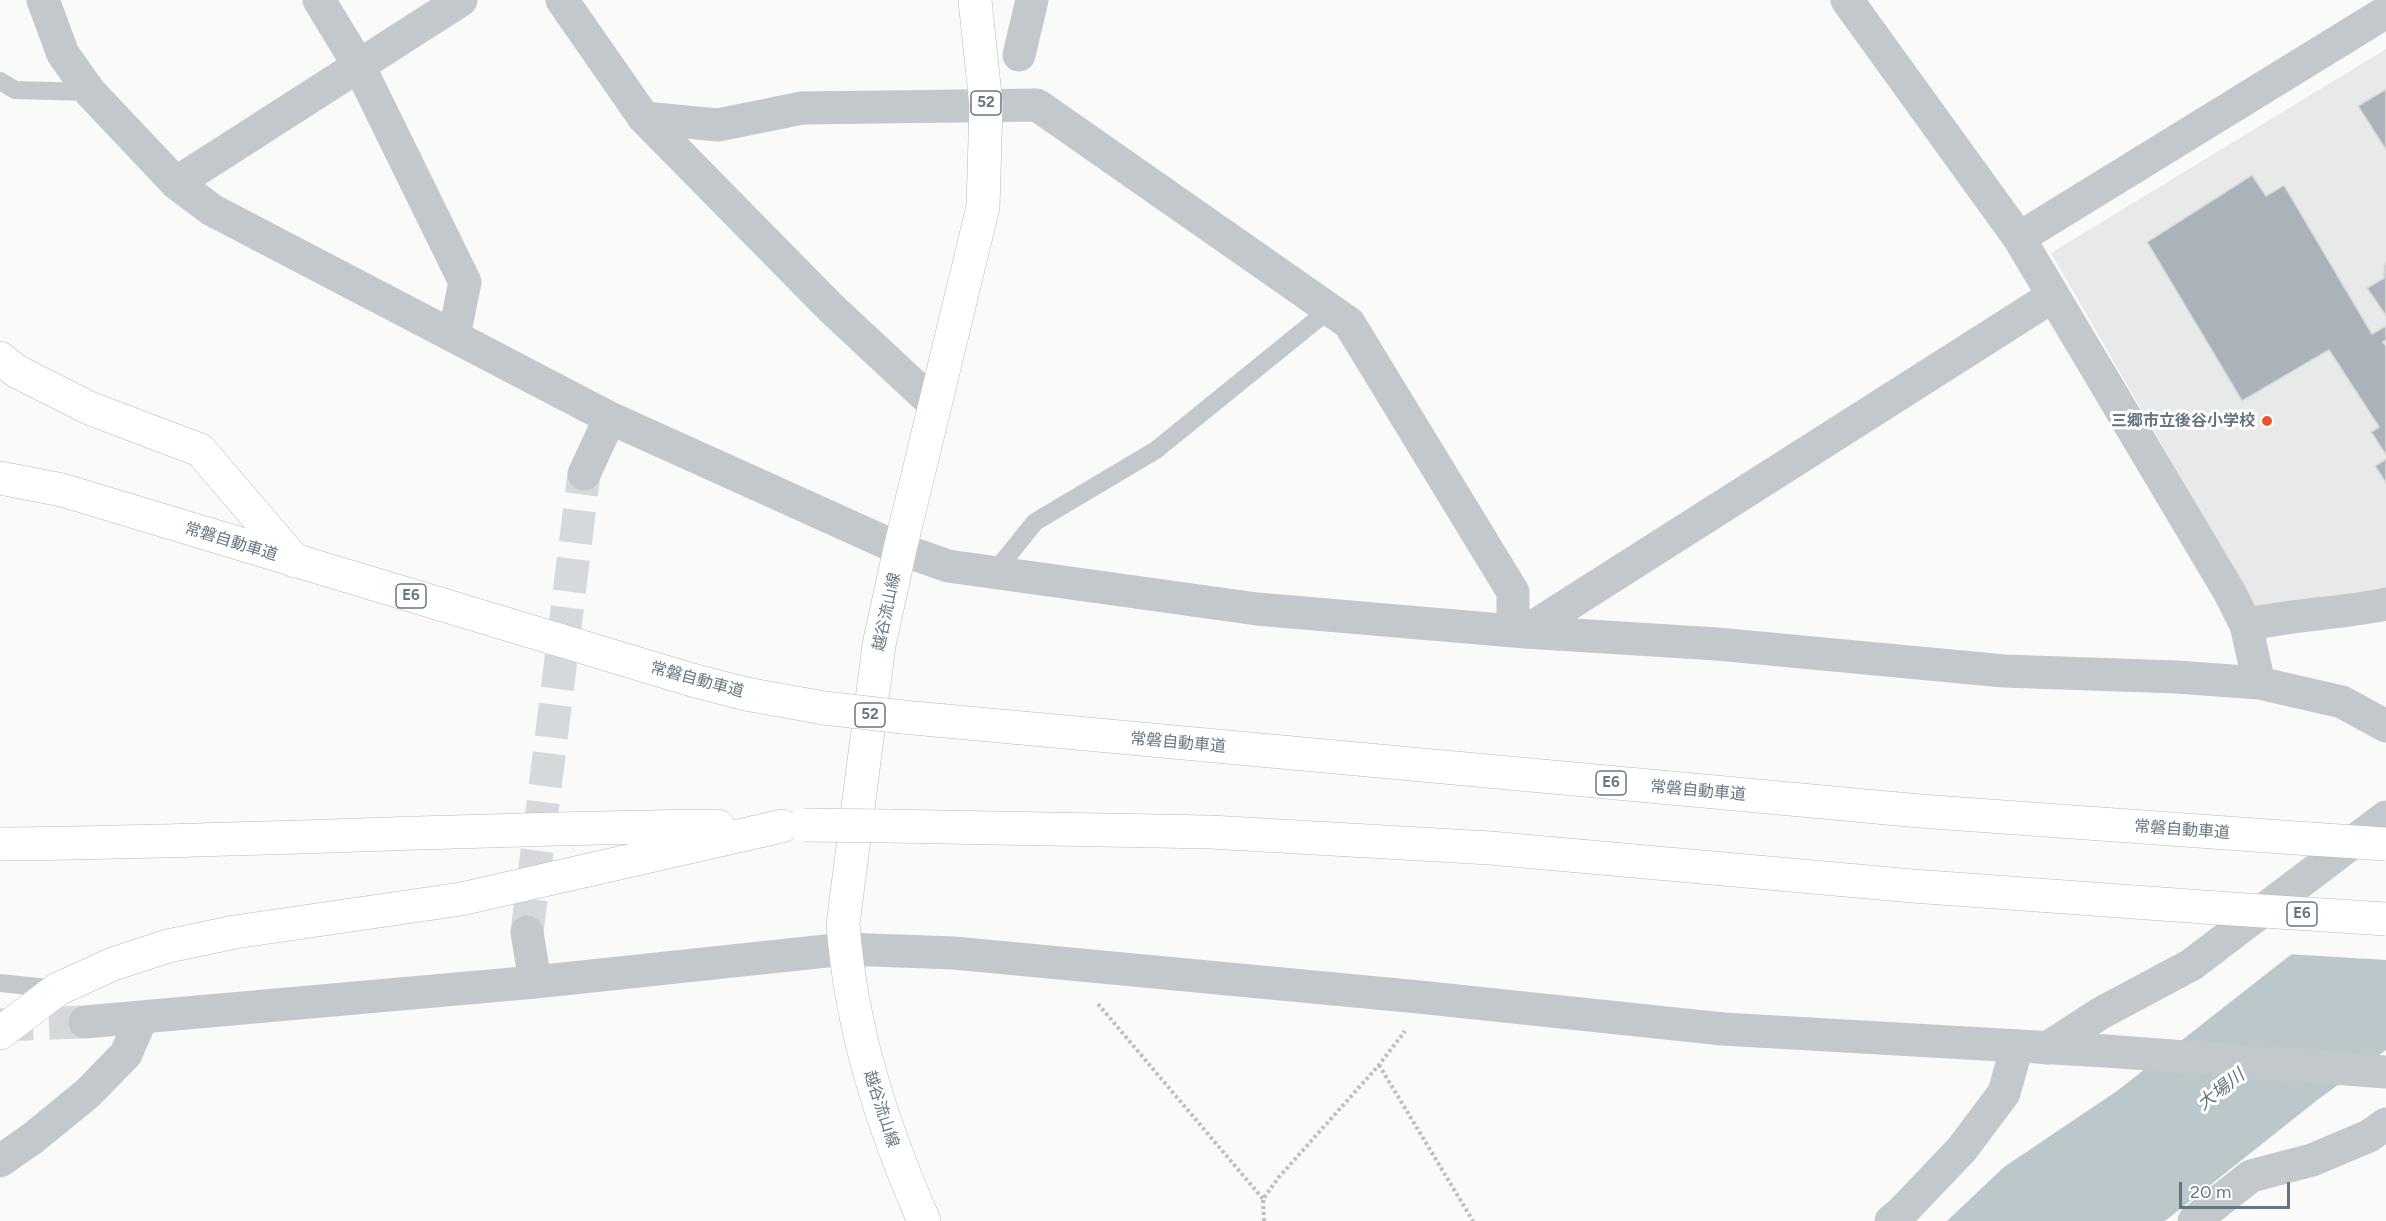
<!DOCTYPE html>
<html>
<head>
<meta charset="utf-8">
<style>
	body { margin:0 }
	#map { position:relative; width:2386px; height:1221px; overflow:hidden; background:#fafaf8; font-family:Figtree,sans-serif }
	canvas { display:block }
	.scale { position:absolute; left:2179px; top:1182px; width:111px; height:27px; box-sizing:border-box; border:3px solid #657683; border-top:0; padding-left:8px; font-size:18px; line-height:21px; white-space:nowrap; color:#657683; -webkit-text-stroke:4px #fff; paint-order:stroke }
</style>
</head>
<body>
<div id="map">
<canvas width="2386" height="1221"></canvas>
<div class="scale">20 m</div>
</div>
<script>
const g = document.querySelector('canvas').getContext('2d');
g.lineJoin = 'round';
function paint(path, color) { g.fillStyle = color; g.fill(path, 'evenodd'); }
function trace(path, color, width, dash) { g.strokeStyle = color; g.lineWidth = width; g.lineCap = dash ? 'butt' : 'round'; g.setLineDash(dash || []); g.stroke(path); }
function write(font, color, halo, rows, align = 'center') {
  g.font = font + ' Figtree,"Noto Sans JP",sans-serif'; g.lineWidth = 6; g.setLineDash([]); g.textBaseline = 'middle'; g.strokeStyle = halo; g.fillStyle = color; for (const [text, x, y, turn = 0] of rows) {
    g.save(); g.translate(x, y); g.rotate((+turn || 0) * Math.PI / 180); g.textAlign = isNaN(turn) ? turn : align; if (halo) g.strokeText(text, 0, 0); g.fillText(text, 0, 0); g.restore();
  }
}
paint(new Path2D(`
	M2386,49v541l-22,5 -109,11 -204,-353z`), '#e8e9e9');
paint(new Path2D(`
	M2386,880v170l-70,51 -151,120h-218l57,-54 113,-76z`), '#bbc7cb');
paint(new Path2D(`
	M2386,877v83l-99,-6 97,-76z`), '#fafaf8');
const building = new Path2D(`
	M2386,89v61l-28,-44z
	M2252,175l14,21 18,-11 88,149 14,-8v14l-3,2 3,4v109l-15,-23 8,-5 -50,-77 -87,51 -95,-159z
	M2386,262v54l-19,-28 17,-10v-12z
	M2386,459v24l-11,-17z`);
paint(building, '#aab3b9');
trace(building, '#dcdcda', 1.5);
trace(new Path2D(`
	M527,932l57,-458
	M0,1025l85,-3`), '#d5d9db', 33, [33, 16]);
const primary = new Path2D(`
	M924,1221c-42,-96 -73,-192 -81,-297l36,-279 21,-96 83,-342 3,-102 -11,-105`);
const motorway = new Path2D(`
	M0,358l16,13 73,37 111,42 95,111
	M0,478l62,12 630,190 54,14 78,14
	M903,717l1017,94 390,28
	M888,826l322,6 280,16 423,38 304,22
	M0,844c239,-2 479,-16 718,-18
	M0,1033l58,-44 55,-25 55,-18 67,-14 226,-33 321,-73`);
trace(primary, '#b5babe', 34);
trace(motorway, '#b4b9bd', 34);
trace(new Path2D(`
	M1098,1004l165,195
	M1379,1065l94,156
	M1264,1221l-1,-22 16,-22 100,-112 26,-34`), '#bbbfc2', 4, [3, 3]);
trace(new Path2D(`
	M0,81l15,9 75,2
	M994,573l41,-51 121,-72 174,-141
	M0,983l58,6`), '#c3c8cc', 18);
trace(new Path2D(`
	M43,0l20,54 27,38 86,91 36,27 398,208 290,131 48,17 309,43 268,23 192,12 287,27 173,6 82,6 83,19 44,24
	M319,0l40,66 106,216 -11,54
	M562,0l82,118 187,190 104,97
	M1847,0l172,238 211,355 16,32 13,58
	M1019,55l13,-55
	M644,118l74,7 84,-17 235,-3 312,218 164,269v38
	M176,183l285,-183
	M2019,238l367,-226
	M584,474l26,-56
	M2246,625c46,-11 94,-11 140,-21
	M1525,632l528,-336
	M527,932l8,50
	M85,1022l450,-40 310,-33
	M2047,1048l54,-35 90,-48 195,-148
	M0,1161l33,-23 55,-45 38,-39 15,-35
	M1891,1221l11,-9 60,-63 42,-56 13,-47
	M2194,1221l57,-45 61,-16 57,-24 17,-12`), '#c3c8cc', 33);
trace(new Path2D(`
	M845,949l109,4 465,44 304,32 383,22 280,21`), '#c3c8cc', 33);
trace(primary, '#fff', 33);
trace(motorway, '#fff', 33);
const motorwayBridge = new Path2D(`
	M824,708l79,9
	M804,825l84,1
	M2310,839l76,5
	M2217,908l169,11`);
trace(motorwayBridge, '#b4b9bd', 34, []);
trace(motorwayBridge, '#fff', 33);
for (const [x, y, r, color] of [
	[2267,421,6,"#e4572e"]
]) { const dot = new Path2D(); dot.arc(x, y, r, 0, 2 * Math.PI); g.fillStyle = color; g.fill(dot); trace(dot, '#fff', 2); }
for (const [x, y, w] of [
	[986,103,30],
	[411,596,30],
	[870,715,30],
	[1611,783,30],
	[2302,914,30]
]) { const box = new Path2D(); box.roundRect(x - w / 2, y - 12, w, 24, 4.5); g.fillStyle = '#fff'; g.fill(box); trace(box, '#657683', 1.5); }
write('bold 15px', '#657683', null, [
	["52",986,103],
	["E6",411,596],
	["52",870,715],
	["E6",1611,783],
	["E6",2302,914]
]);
write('bold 16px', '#657683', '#fff', [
	["三郷市立後谷小学校",2255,421]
], 'right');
write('16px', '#657683', '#fff', [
	["常磐自動車道",231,542,17],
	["越谷流山線",887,612,-78],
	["常磐自動車道",697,680,15],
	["常磐自動車道",1178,743,5],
	["常磐自動車道",1698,791,5],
	["常磐自動車道",2182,830,4],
	["越谷流山線",881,1109,72]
]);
write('italic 18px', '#60757c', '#fff', [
	["大場川",2221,1090,-38]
]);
</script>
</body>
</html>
